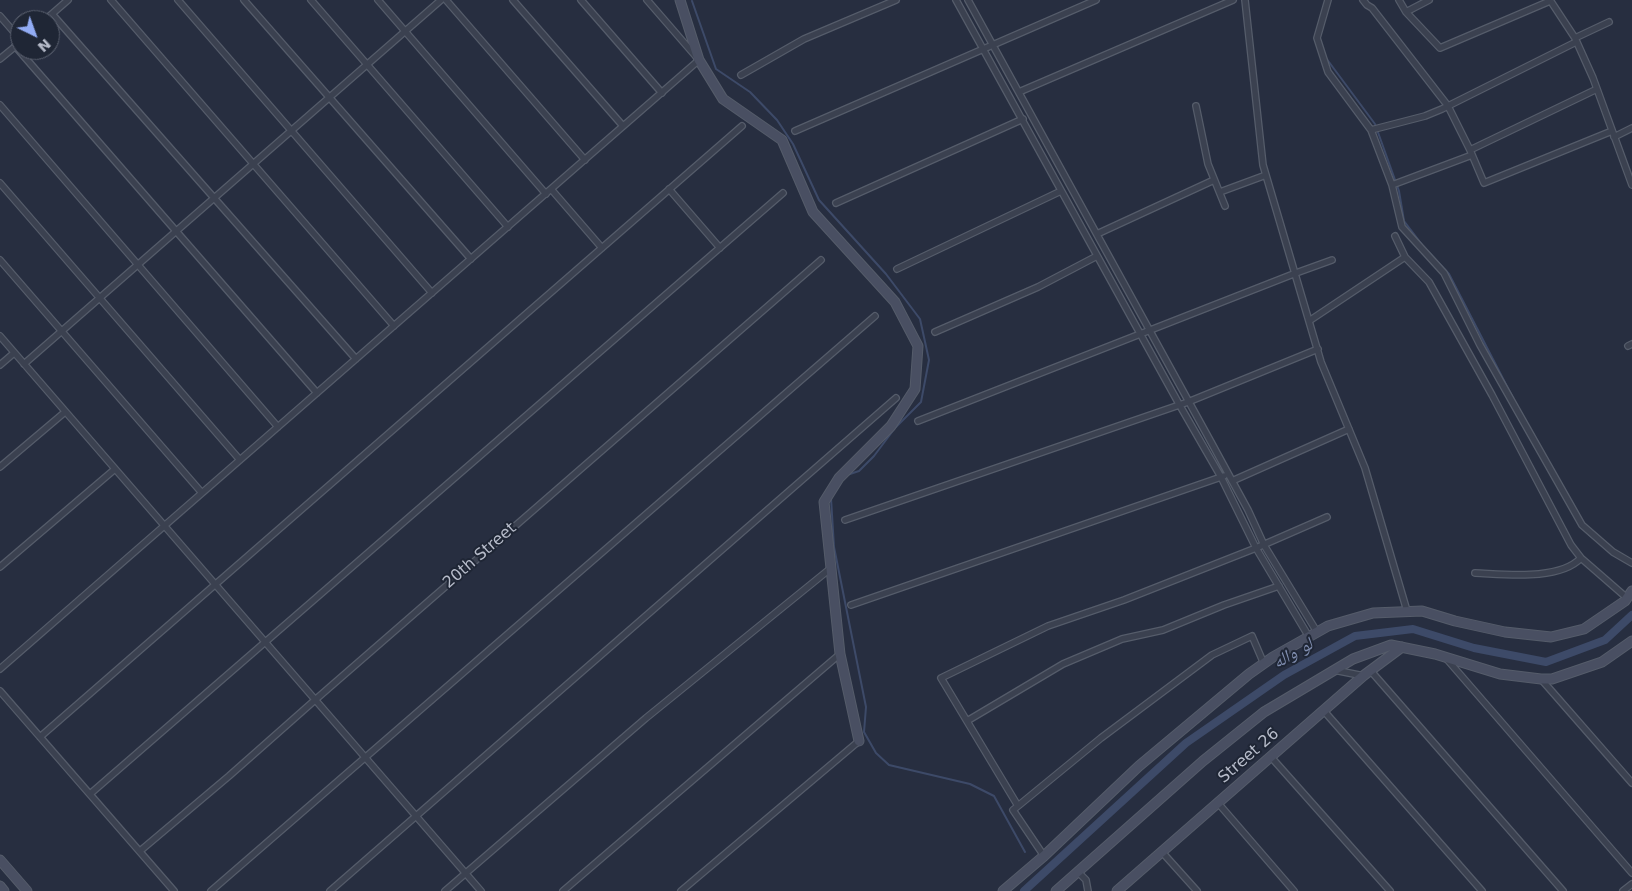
<!DOCTYPE html>
<html>
<head>
<meta charset="utf-8">
<style>
	body { margin:0 }
	#map { position:relative; width:1632px; height:891px; overflow:hidden; background:#272e40; font-family:"DejaVu Sans",sans-serif }
	canvas { display:block }
	.north { position:absolute; left:10px; top:10px; width:50px; height:50px; box-sizing:border-box; background:#1f2635; border:1px solid #5c6271; border-radius:50%; rotate:138deg; font-size:14px; font-weight:700; line-height:20px; text-align:center; color:#b7bcca }
	.north::after { content:''; display:block; margin:auto; width:18px; height:22px; background:#92acf4; clip-path:polygon(50% 0,100% 100%,50% 72%,0 100%) }
</style>
</head>
<body>
<div id="map">
<canvas width="1632" height="891"></canvas>
<div class="north">N</div>
</div>
<script>
const g = document.querySelector('canvas').getContext('2d');
g.lineJoin = 'round';
function trace(path, color, width, dash) { g.strokeStyle = color; g.lineWidth = width; g.lineCap = dash ? 'butt' : 'round'; g.setLineDash(dash || []); g.stroke(path); }
function write(font, color, halo, rows, align = 'center') {
  g.font = font + ' "DejaVu Sans","Noto Naskh Arabic",sans-serif'; g.lineWidth = 4; g.setLineDash([]); g.textBaseline = 'middle'; g.strokeStyle = halo; g.fillStyle = color; for (const [text, x, y, turn = 0] of rows) {
    g.save(); g.translate(x, y); g.rotate((+turn || 0) * Math.PI / 180); g.textAlign = isNaN(turn) ? turn : align; if (halo) g.strokeText(text, 0, 0); g.fillText(text, 0, 0); g.restore();
  }
}
trace(new Path2D(`
	M692,1l24,68 34,23 27,28 16,24 26,56 67,74 34,45 9,41 -8,42 -26,26 -21,28 -15,15 -12,4
	M1326,58l49,66 24,67 5,30 19,25 26,28 64,124
	M831,498l3,49 32,160 -2,25 12,21 13,12 81,19 24,12 31,56
	M1589,535l8,6`), '#3d4a68', 2);
trace(new Path2D(`
	M1024,891l162,-148 98,-68 71,-39 58,-7 61,19 72,14 59,-22 27,-25`), '#3d4a68', 8);
const street = new Path2D(`
	M111,0l283,326
	M178,0l254,293
	M244,0l227,259
	M311,0l197,227
	M378,0l168,194
	M446,0l139,160
	M513,0l110,126
	M581,0l81,93
	M956,0l223,404 42,73 35,71 53,89
	M968,0l243,442 37,68 16,35 53,87
	M1245,0l18,165 58,197 44,106 42,143
	M1328,0l-11,38 11,34 43,58 21,55 10,42 42,46 36,72 102,180 31,27 19,11
	M1363,0l4,5 5,3 76,98 22,44 14,33 128,-52
	M1399,0l7,12 34,36 110,-47
	M1550,0l25,38 18,40 39,107
	M1406,12l23,-12
	M52,14l304,345
	M0,16l20,23
	M45,20l23,-20
	M1575,38l34,-16
	M15,46l302,347
	M0,59l17,-14
	M741,75l63,-36 92,-39
	M1019,92l214,-92
	M0,105l278,322
	M1196,106l12,58 17,42
	M1371,130l54,-14 17,-7 134,-67
	M795,131l301,-131
	M1614,137l18,-9
	M1470,150l127,-61
	M0,183l240,277
	M1392,185l80,-30
	M551,189l51,59
	M669,189l51,59
	M1220,192l46,-17
	M836,203l187,-84
	M1097,234l117,-54
	M1395,236l10,21 24,25 63,113 79,150 10,13 46,40
	M0,260l202,233
	M897,269l164,-78
	M1309,321l96,-64
	M935,332l103,-45 59,-31
	M0,336l481,555
	M1628,346l4,-2
	M24,364l417,-364
	M0,365l14,-12
	M918,421l378,-148 36,-13
	M0,467l65,-55
	M1232,481l117,-52
	M845,520l343,-118 130,-53
	M0,567l115,-98
	M1475,573c29,1 84,8 106,-15
	M851,605l373,-129
	M1445,657l187,216
	M0,669l699,-609 -52,-60
	M1334,670l30,6
	M1370,670l193,221
	M1541,679l91,104
	M0,691l174,200
	M1324,711l158,180
	M967,721l96,-57 59,-25 41,-9 61,-25 55,-19
	M40,737l702,-611
	M1271,757l119,134
	M90,794l693,-601
	M1218,803l76,88
	M1018,806l83,-68 111,-83 40,-19 12,28
	M140,851l89,-75 86,-76 506,-440
	M1162,852l35,39
	M1044,856l-31,-46 5,-4 -77,-128 107,-52 76,-26 132,-52 71,-31
	M1078,872l8,8 2,11
	M211,891l664,-575
	M330,891l566,-493
	M445,891l201,-173 185,-150
	M563,891l277,-237
	M681,891l178,-150
	M1623,891l9,-7`);
const secondary = new Path2D(`
	M680,0l19,60 24,39 59,41 31,72 82,90 23,44 -3,43 -24,37 -52,52 -15,24 16,152 19,87
	M0,860l27,31
	M0,886l4,5
	M1003,891l41,-35 95,-90 110,-92 24,-17 55,-31 45,-13 49,-2 33,10 50,11 46,5 33,-8 41,-28 7,-10
	M1056,891l147,-130 61,-49 89,-53 38,-14 44,9 65,20 41,5h11l50,-17 30,-21
	M1117,891l246,-215 39,-29`);
trace(street, '#555c6a', 8);
trace(secondary, '#555c6a', 11);
trace(street, '#3b4150', 5.5);
trace(secondary, '#494f62', 9);
write('16px', '#b7bcca', '#1f2635', [
	["20th Street",480,556,-41],
	["Street 26",1249,756,-41]
]);
write('italic 18px', '#808eb0', '#1f2635', [
	["لو واله",1293,654,-30]
]);
</script>
</body>
</html>
